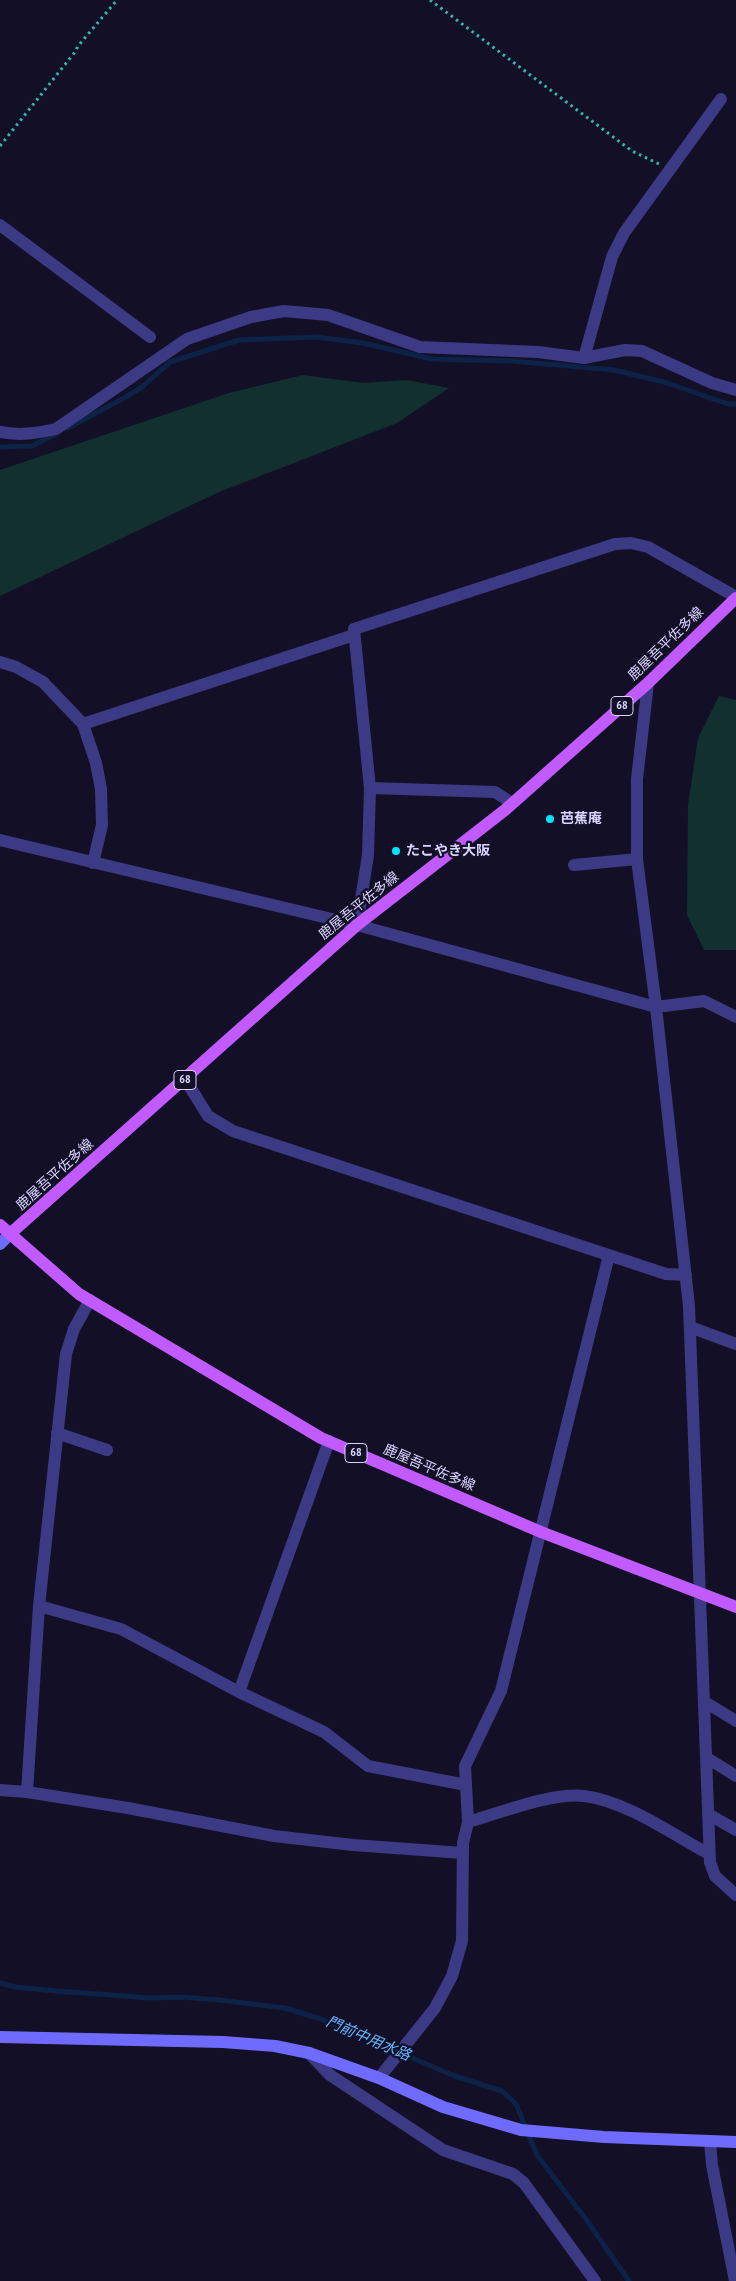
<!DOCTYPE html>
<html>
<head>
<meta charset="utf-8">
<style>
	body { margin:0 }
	canvas { display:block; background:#130f26 }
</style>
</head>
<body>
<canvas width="736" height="2281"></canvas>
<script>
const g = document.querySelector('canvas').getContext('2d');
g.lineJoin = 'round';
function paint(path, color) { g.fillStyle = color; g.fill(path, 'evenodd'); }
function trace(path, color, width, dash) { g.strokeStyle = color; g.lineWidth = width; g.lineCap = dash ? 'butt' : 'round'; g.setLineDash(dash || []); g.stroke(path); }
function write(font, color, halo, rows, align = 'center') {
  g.font = font + ' "PT Sans Narrow","Noto Sans JP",sans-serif'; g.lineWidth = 4.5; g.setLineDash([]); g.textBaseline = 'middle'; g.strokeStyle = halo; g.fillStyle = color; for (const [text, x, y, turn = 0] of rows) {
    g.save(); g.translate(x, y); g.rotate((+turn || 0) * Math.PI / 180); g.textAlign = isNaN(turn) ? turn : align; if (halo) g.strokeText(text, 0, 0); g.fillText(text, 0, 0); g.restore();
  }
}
paint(new Path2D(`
	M303,375l60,8 43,-3 43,8 -52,35 -178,69 -219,104v-126l229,-77z
	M719,696l17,4v250h-32l-17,-35 1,-110 10,-67z`), '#12302f');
trace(new Path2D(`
	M68,428l56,-30 18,-11 28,-25 69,-22 77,-3 47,6 69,16 80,2 102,9 50,12 64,22h8
	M0,447l32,-1 24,-12
	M0,1983l15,4 41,4 95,7 31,-1 37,3 66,8 36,11 131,56 50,16 14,13 21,51 51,67 41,59`), '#0c2248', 5);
trace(new Path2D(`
	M430,0l202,151 27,13
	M0,146l75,-94 3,-6 39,-46`), '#2fb8b0', 3, [2.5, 4]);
trace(new Path2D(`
	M0,225l150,112
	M584,358l28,-101 12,-24 97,-134
	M0,432c20,4 37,1 56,-3l131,-90 64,-22 33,-6 44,4 92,32 118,5 46,6 41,-8 17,1 70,32 24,7
	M0,662l16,5 27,15 40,42 13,39 5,26 1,36 -9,38
	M648,683l-11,96v80l19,148 33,299 21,556 5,14 21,19
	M83,724l271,-89
	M370,788l125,4 17,11
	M0,840l357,85 299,82 48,-6 32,16
	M574,865l63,-6
	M357,925l11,-70 2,-67 -16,-159 261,-85 16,-1 17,4 88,50
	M185,1079l23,37 25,15 433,143 20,1
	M90,1300l-16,29 -8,25 -27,252 -12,186 101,16 146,28 79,9 110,8
	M690,1327l46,17
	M57,1433l50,17
	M329,1441l-90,251 85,40 44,34 98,19
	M39,1606l82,23 118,63
	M705,1702l31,19
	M707,1758l29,18
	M0,1790l27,2
	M708,1814l28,16
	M468,1822c32,-9 84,-30 116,-26 42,5 88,38 125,58
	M309,2053l21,22 113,75 70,24 11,9 71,98
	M379,2078l56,-70 17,-32 10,-35 1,-98 5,-21 -3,-56 36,-75 108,-436
	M710,2141l2,24 23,116`), '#3d3a85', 12);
trace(new Path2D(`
	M0,1244l11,-11
	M0,2037l223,5 52,4 34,7 70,25 64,29 78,23 83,7 132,5`), '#6f6bff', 12);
trace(new Path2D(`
	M0,1225l79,69 242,144 220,94 195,75
	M11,1233l346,-308 148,-115 143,-127 88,-85`), '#c25bff', 12);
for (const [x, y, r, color] of [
	[550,819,5,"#00e5ff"],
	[396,851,5,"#00e5ff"]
]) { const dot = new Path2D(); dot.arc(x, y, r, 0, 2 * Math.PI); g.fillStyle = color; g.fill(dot); trace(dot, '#130f26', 2); }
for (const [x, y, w] of [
	[622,706,22],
	[185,1080,22],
	[356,1453,22]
]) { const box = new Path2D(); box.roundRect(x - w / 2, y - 9.5, w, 19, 4); g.fillStyle = '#130f26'; g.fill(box); trace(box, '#d9d4ff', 1); }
write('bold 12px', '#d9d4ff', null, [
	["68",622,706],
	["68",185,1080],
	["68",356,1453]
]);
write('14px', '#d9d4ff', '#130f26', [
	["鹿屋吾平佐多線",666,644,-44],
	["鹿屋吾平佐多線",359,906,-39],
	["鹿屋吾平佐多線",55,1175,-42],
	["鹿屋吾平佐多線",429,1468,23]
]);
write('bold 14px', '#d9d4ff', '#130f26', [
	["芭蕉庵",560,819],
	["たこやき大阪",406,851]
], 'left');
write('italic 15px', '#62b6ff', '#130f26', [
	["門前中用水路",368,2039,23]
]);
</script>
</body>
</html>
